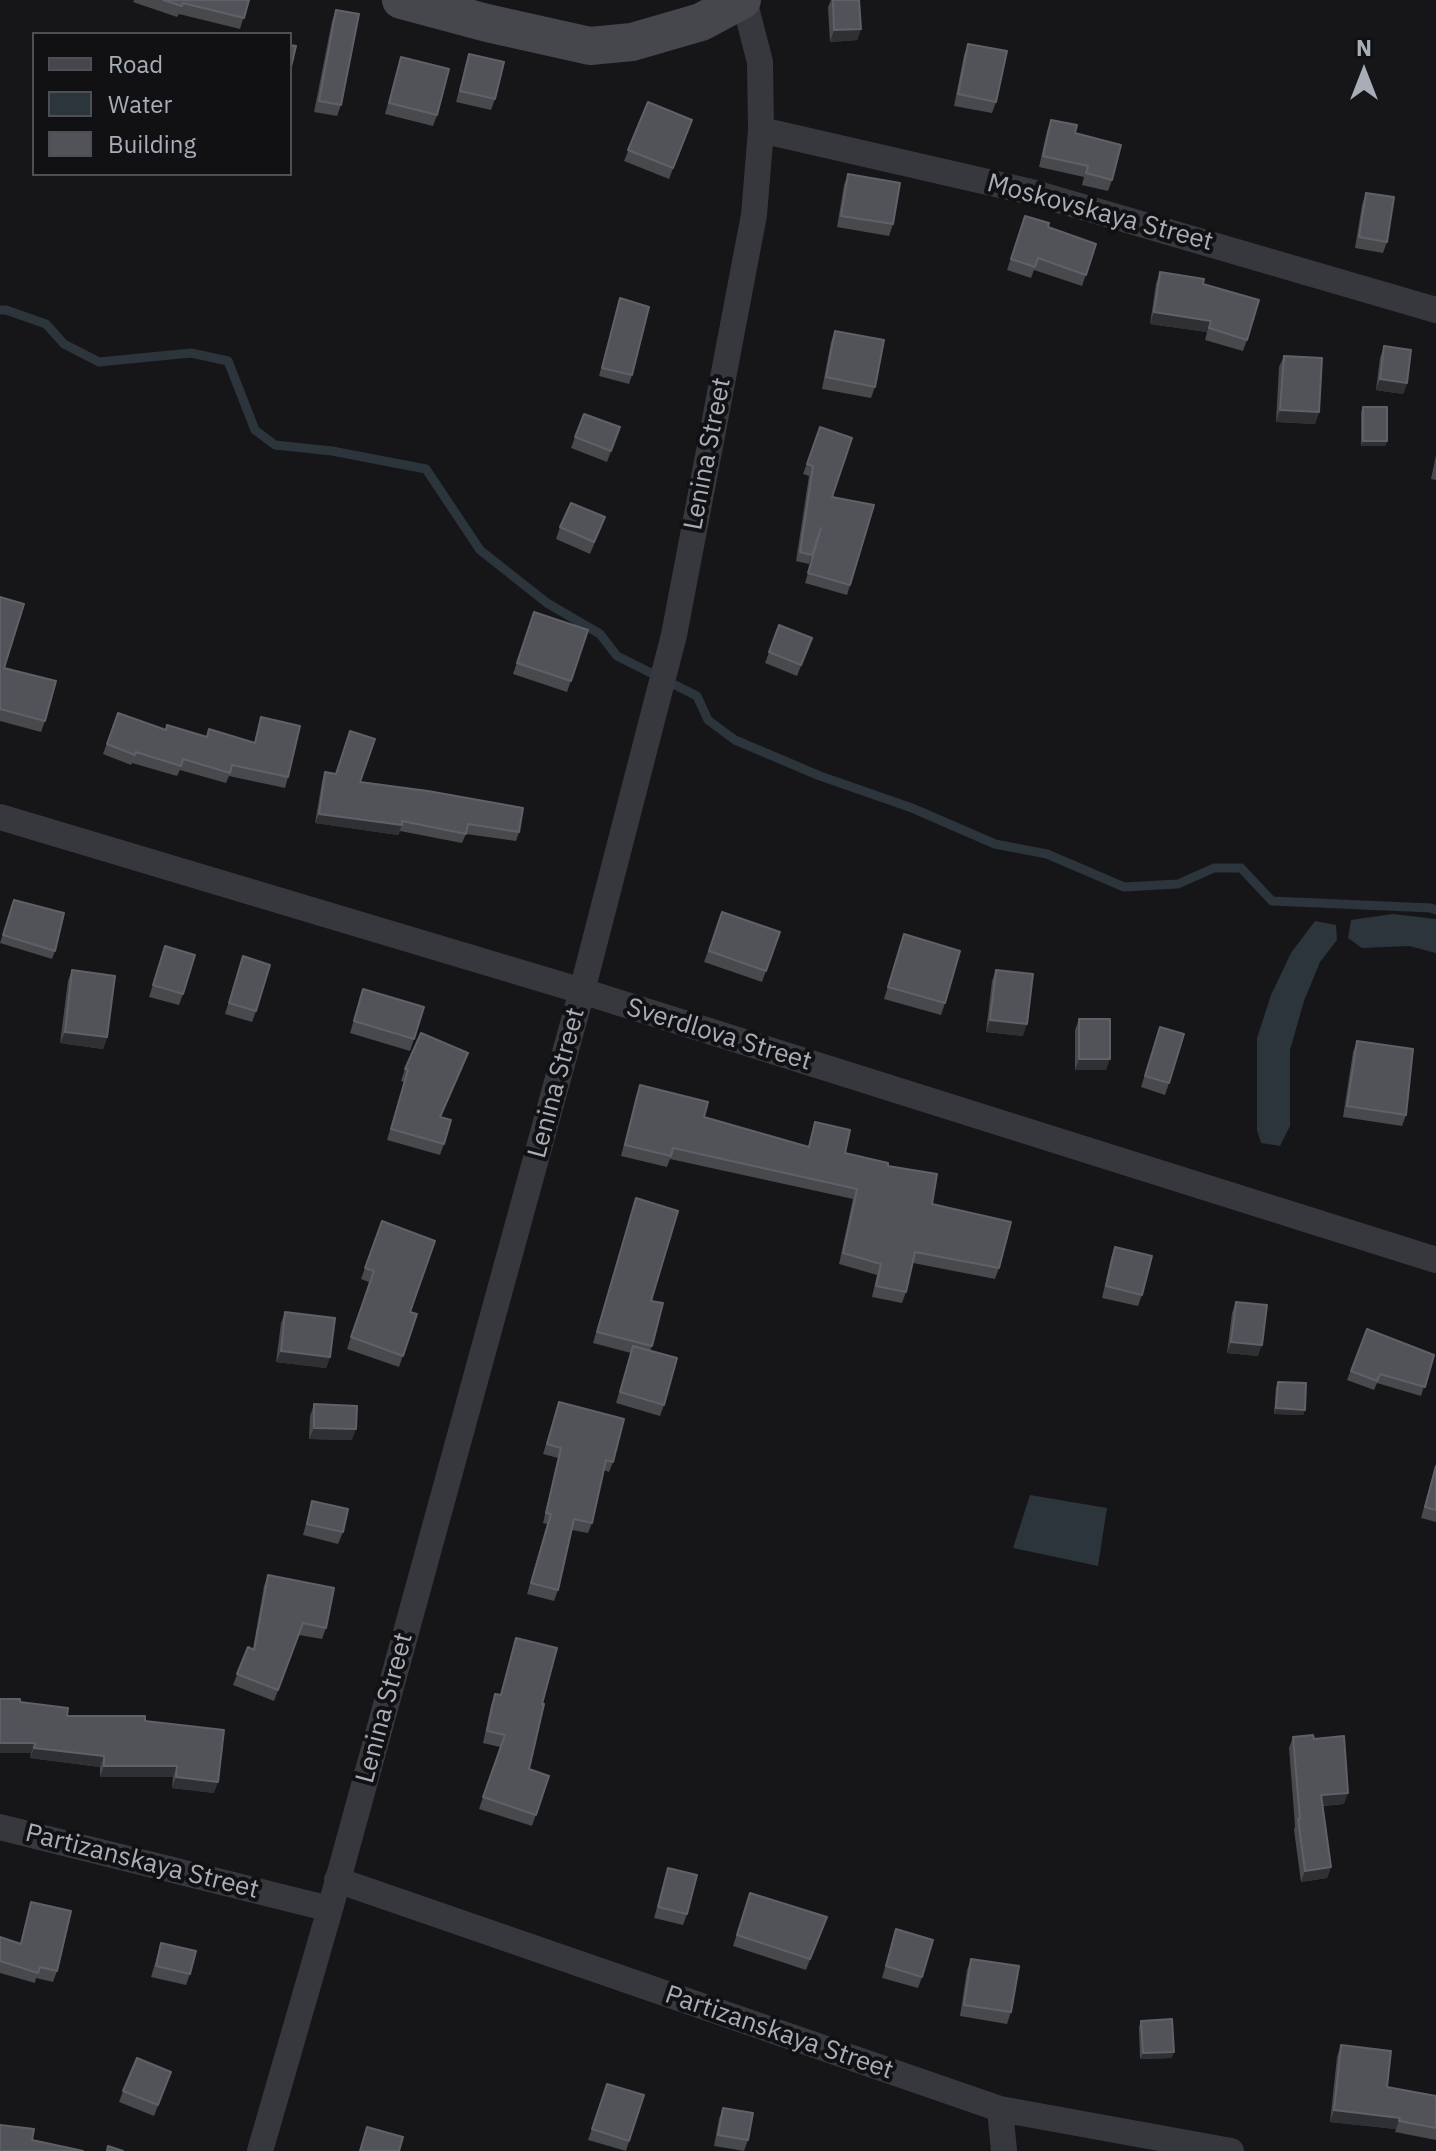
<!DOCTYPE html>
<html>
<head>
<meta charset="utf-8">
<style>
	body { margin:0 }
	#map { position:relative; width:1436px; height:2151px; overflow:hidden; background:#161618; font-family:"IBM Plex Sans",sans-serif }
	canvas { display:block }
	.legend { position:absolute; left:32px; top:32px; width:260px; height:144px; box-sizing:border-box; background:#111113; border:2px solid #4d4f55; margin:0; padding:10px 14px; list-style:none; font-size:24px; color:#a8adb8 }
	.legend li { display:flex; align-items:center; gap:16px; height:40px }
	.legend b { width:40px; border:2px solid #4d4f55 }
	.north { position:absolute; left:1324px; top:32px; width:80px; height:80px; -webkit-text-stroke:6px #111113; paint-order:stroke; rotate:0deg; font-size:22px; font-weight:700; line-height:32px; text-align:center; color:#a8adb8 }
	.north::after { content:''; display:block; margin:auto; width:28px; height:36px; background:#a8adb8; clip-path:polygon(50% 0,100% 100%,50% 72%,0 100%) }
</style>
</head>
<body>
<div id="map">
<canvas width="1436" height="2151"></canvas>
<ul class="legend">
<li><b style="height:10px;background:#45474d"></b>Road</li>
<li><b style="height:22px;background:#2c353c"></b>Water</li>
<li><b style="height:22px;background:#525359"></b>Building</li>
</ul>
<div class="north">N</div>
</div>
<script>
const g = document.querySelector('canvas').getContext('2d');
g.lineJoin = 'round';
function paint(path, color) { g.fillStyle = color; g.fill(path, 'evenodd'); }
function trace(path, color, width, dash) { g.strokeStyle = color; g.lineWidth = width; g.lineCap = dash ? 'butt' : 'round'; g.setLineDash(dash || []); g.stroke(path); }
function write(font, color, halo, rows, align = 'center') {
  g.font = font + ' "IBM Plex Sans",sans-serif'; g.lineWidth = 8; g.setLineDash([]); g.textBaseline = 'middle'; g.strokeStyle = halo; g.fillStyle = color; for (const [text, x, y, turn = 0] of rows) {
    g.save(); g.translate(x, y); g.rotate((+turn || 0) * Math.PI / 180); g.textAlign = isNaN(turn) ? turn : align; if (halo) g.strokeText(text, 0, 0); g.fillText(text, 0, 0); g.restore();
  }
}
paint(new Path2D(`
	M1393,914l43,5v34l-27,-7 -47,2 -14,-10 3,-18z
	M1315,921l21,4 1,15 -17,22 -16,39 -14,49v76l-10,20 -19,-3 -4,-13v-92l14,-43 20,-42z
	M1030,1495l77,13 -9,58 -85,-18z`), '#2c353c');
trace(new Path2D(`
	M0,310h6l40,14 18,20 35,18 92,-9 37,8 27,69 20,15 57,6 94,18 54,81 67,53 53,31 17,22 80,40 11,24 27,20 85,36 92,32 83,36 52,10 77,33 54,-3 36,-16h27l31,33 159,7 5,2`), '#2c353c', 9);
trace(new Path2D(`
	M761,130l270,62 405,118
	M0,817l582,174 854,269
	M0,1827l330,82
	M337,1880l663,229 231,42
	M1000,2109l4,42
	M260,2151l70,-242 252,-918 92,-356 80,-420 7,-85 -1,-68 -16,-62`), '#37383d', 26);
trace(new Path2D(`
	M401,0l86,23 103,23 42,-4 69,-20 41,-22`), '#45474d', 38);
paint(new Path2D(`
	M134,0h115l-9,29 -61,-15 -2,3 -44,-15z
	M831,0h28l2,29 -4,11 -27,2 -2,-35z
	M336,10l5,95 -4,11 -23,-4 18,-91z
	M968,44l28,58 -4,11 -38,-7 10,-51z
	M469,54l26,45 -4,11 -35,-8z
	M401,57l36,58 -4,11 -48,-12z
	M648,102l44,18 -23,59 -45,-18z
	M1051,120l24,13 37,47 -4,11 -26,-6 2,-8 -45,-10 8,-36z
	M848,174l45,50 -4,12 -52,-9 7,-42z
	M1366,193l21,49 -4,11 -28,-5 7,-43z
	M1021,227h27l48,17 -14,42 -48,-16 -3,8 -24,-8z
	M1160,272l43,12 44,56 -4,11 -38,-11 2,-8 -57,-8 6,-40z
	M620,298l12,77 -3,9 -30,-8z
	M835,331l40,56 -4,11 -49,-9 9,-47z
	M1384,346l23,37 -4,11 -27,-4 4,-32z
	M1284,356l35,56 -4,12 -39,-2 3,-55z
	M1363,407l24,34 -2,5h-24v-34z
	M620,427l-13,35 -36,-14 4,-11z
	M820,427l12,70 18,88 -3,10 -42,-12 12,-41 -8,22 -13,-3 13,-85 -6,-2z
	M1436,455v25l-5,-1z
	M560,527l41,1 -11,26 -34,-15z
	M0,597l4,71 41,53 -4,11 -41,-11z
	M534,612l54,18 -21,62 -54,-18z
	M779,625l33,13 -15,38 -32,-13z
	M118,713l48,17 88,13 7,-26 27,60 -3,11 -56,-12 -3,7 -46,-13 -3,6 -45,-13 -1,2 -28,-11z
	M325,772l35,10 159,50 -3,9 -50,-7 -4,9 -62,-12 -2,4 -83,-12 7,-41z
	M11,909l44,42 -3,8 -52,-16z
	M722,912l58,20 -18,50 -58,-20z
	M904,934l41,69 -4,12 -57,-16z
	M165,946l18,48 -4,11 -30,-8z
	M243,956l13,55 -4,11 -27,-8z
	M72,970l35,67 -4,12 -43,-6 8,-62z
	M996,970l27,66 -37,-4 6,-51z
	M363,989l51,50 -4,12 -60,-18z
	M1079,1019l27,51h-31v-40z
	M1160,1027l9,56 -4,12 -24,-8z
	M1357,1041l49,74 -4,11 -59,-9 10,-65z
	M468,1053l-27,64 3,27 -4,11 -53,-15 17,-58 -3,-1 4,-12z
	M640,1085l64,32 104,30 7,-25 30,31 43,13 44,38 67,64 -4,11 -82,-16 -7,29 -4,11 -30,-6 5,-22 -38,-11 14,-65 -183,-40 -3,8 -46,-11 15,-60z
	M636,1198l15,103 1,45 -2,5 14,54 -4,11 -44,-13 15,-50 -38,-10z
	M382,1221l28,91 7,2 -18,53 -52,-18 22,-67 -8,-3z
	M1115,1247l27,48 -4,11 -36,-8 9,-40z
	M1236,1302l22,54 -31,-3 5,-40z
	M285,1312l45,45 -4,11 -50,-6 5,-39z
	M1367,1329l67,26 -13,41 -44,-13 -3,7 -27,-10z
	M1278,1382l27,28 -2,5 -29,-1 2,-27z
	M559,1402l54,60 -4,10 -5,-2 -12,53 -4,10 -16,-3 -14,60 -4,11 -27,-7 20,-70 -4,-1 15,-65 -15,-4z
	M314,1404l38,36 -43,-1 1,-23z
	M1436,1464v58l-15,-4z
	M312,1501l31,31 -5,12 -35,-9z
	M268,1575l58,53 -4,11 -23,-4 -25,66 -41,-16 15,-38 5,2 11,-63z
	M516,1638l26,66 -13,65 20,7 -17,50 -53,-17 21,-62 -17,-4 8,-38 4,-11 5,1z
	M20,1702l47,14 78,5 69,72 -42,-5 1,-11h-73v-10l-70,-9 1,-5h-31z
	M1293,1737l21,2 30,65 -21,2 8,61 -4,11 -26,4 -7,-52 1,-4 -6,-78z
	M668,1868l19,46 -4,11 -29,-7z
	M750,1893l77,24 -21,53 -73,-24z
	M31,1902l26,69 -4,11 -17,-4 -1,5 -35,-10v-36l20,7z
	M896,1929l26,48 -4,11 -36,-10z
	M161,1943l29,31 -4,11 -35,-8z
	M971,1959l40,53 -4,12 -47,-8 7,-46z
	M1141,2021l31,37 -32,1 -1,-32z
	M1341,2045l46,42 49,9v44l-41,-8 1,-3 -66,-7 7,-65z
	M171,2072l-17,44 -35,-14 4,-11z
	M607,2084l37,11 -18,56 -38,-11z
	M723,2108l25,32 -4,11 -30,-5 5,-27z`), '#47494d');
paint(new Path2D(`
	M861,29l-4,11 -27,2 4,-12z
	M1154,312l57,9 -4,11 -57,-8z
	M1380,379l27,4 -4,11 -27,-4z
	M1280,410l39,2 -4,12 -39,-2z
	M1363,441h24l-2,5h-24z
	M319,814l83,11 -4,10 -83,-12z
	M990,1020l37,4 -4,12 -37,-4z
	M65,1032l42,5 -4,12 -43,-6z
	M1079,1059h31l-4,11h-31z
	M1231,1342l31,3 -4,11 -31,-3z
	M281,1351l49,6 -4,11 -50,-6z
	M1276,1408l29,2 -2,5 -29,-1z
	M314,1428l42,1 -4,11 -43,-1z
	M0,1743h35l-4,10h-31z
	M34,1748l70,8 -4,11 -70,-9z
	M104,1766h73l-4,11h-73z
	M176,1777l42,5 -4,11 -42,-5z
	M1348,1793l-4,11 -27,2 4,-11z
	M1331,1867l-4,11 -26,4 4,-11z
	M1174,2052l-2,6 -32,1 3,-6z
	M1334,2110l66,8 -4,11 -66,-7z`), '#2f3033');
const building = new Path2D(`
	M163,0h86l-5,18 -61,-15 -1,3z
	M833,0h26l2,29 -27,1z
	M336,10l23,4 -18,91 -22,-4z
	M968,44l39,7 -11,51 -38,-8z
	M290,45l6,1 -6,25z
	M469,54l35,8 -9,37 -35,-8z
	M401,57l48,12 -12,46 -48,-12z
	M648,102l44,18 -19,48 -45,-18z
	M1051,120l26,5 -2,8 46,12 -9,35 -26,-7 2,-7 -45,-10z
	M848,174l52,9 -7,41 -52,-8z
	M1366,193l28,4 -7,45 -28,-5z
	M1025,216l24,7 -1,4 48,17 -10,31 -48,-17 -3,9 -24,-8z
	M1160,272l44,7 -1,5 56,16 -12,40 -38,-12 2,-7 -57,-9z
	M620,298l29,9 -17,68 -30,-7z
	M835,331l49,9 -9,47 -49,-10z
	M1384,346l27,4 -4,33 -27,-4z
	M1284,356l38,2 -3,54 -39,-2z
	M1363,407h24v34h-24z
	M584,414l36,13 -9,24 -36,-14z
	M820,427l32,11 -20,59 42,8 -24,80 -42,-12 13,-45 -9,27 -12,-3 13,-86 -6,-2z
	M571,503l34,14 -11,25 -34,-15z
	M0,597l24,7 -20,64 52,13 -11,40 -45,-12z
	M534,612l54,18 -17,51 -54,-18z
	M779,625l33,13 -11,27 -32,-13z
	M118,713l48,17 1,-5 40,12 2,-8 46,14 6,-26 39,9 -12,51 -56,-12 -2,8 -47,-14 -2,7 -45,-14 -1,3 -28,-11z
	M350,731l25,8 -15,43 68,9 95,17 -4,24 -51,-8 -2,10 -64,-13v4l-83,-11 6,-42 11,2z
	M14,900l50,13 -9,38 -52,-16z
	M722,912l58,20 -14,39 -57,-20z
	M904,934l56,17 -15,52 -57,-16z
	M165,946l30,9 -12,39 -30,-9z
	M243,956l27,9 -14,46 -27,-8z
	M72,970l43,6 -8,61 -42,-5z
	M996,970l37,4 -6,50 -37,-4z
	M363,989l61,18 -10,32 -60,-18z
	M1079,1019h31v40h-31z
	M1160,1027l24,7 -15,49 -24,-7z
	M421,1033l47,20 -28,64 11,3 -7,24 -53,-15 17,-59 -3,-1z
	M1357,1041l56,8 -7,66 -59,-9z
	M640,1085l68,17 -4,15 105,30 6,-25 35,8 -5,23 43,10v3l49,8 -5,30 79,18 -12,46 -84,-16 -9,40 -30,-6 5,-22 -38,-11 14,-64 -184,-41 -2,8 -46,-11z
	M636,1198l42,13 -27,90 12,2 -11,43 -55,-14z
	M382,1221l53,20 -25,71 7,2 -14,42 -52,-19 23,-66 -9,-3z
	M1115,1247l37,9 -10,39 -36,-9z
	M1236,1302l31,3 -5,40 -31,-3z
	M285,1312l50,6 -5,39 -49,-6z
	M1367,1329l67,26 -9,32 -45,-13 -3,7 -26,-10z
	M633,1346l44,12 -13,47 -44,-13z
	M1278,1382l28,1 -1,27 -29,-2z
	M559,1402l65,17 -11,43 -7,-2 -14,63 -18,-4 -16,71 -27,-7 20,-69 -5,-1 15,-65 -14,-4z
	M314,1404l43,2 -1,23 -42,-1z
	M1436,1466v44l-11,-3z
	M312,1501l36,8 -5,23 -36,-8z
	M268,1575l66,13 -8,40 -23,-5 -25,67 -41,-16 11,-27 6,3z
	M516,1638l41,10 -15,56h2l-15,65 20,7 -13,39 -53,-18 22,-62 -18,-4 8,-37 6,1z
	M0,1699h20v3l48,6 -1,8h78v5l79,9 -6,52 -42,-5 1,-11h-73v-10l-70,-8 1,-5h-35z
	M1313,1735l1,4 30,-3 4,57 -27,2 10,72 -26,4 -7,-52h2l-7,-82z
	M668,1868l29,7 -10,39 -29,-7z
	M750,1893l77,24 -17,42 -73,-24z
	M31,1902l40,9 -14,60 -17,-4 -2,6 -38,-12v-24l21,7z
	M896,1929l37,11 -11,37 -36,-11z
	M161,1943l35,8 -6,23 -34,-8z
	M971,1959l48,7 -8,46 -47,-7z
	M1172,2019l2,33 -31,1 -2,-32z
	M1341,2045l50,6 -4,36 49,9v32l-37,-7 1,-3 -66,-8z
	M137,2058l34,14 -13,33 -35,-14z
	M607,2084l37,11 -15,46 -37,-12z
	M723,2108l30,5 -5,27 -30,-5z
	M0,2125l34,4 -2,11 51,11h-83z
	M367,2127l36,10 -4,14h-39z
	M108,2146l15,5h-16z`);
paint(building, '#525359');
trace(building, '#5f6168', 2);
write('26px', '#a8adb8', '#111113', [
	["Moskovskaya Street",1100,213,15],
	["Lenina Street",708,454,-79],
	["Sverdlova Street",719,1035,17],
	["Lenina Street",557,1083,-75],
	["Lenina Street",385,1708,-75],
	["Partizanskaya Street",142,1862,14],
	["Partizanskaya Street",779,2033,19]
]);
</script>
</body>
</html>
